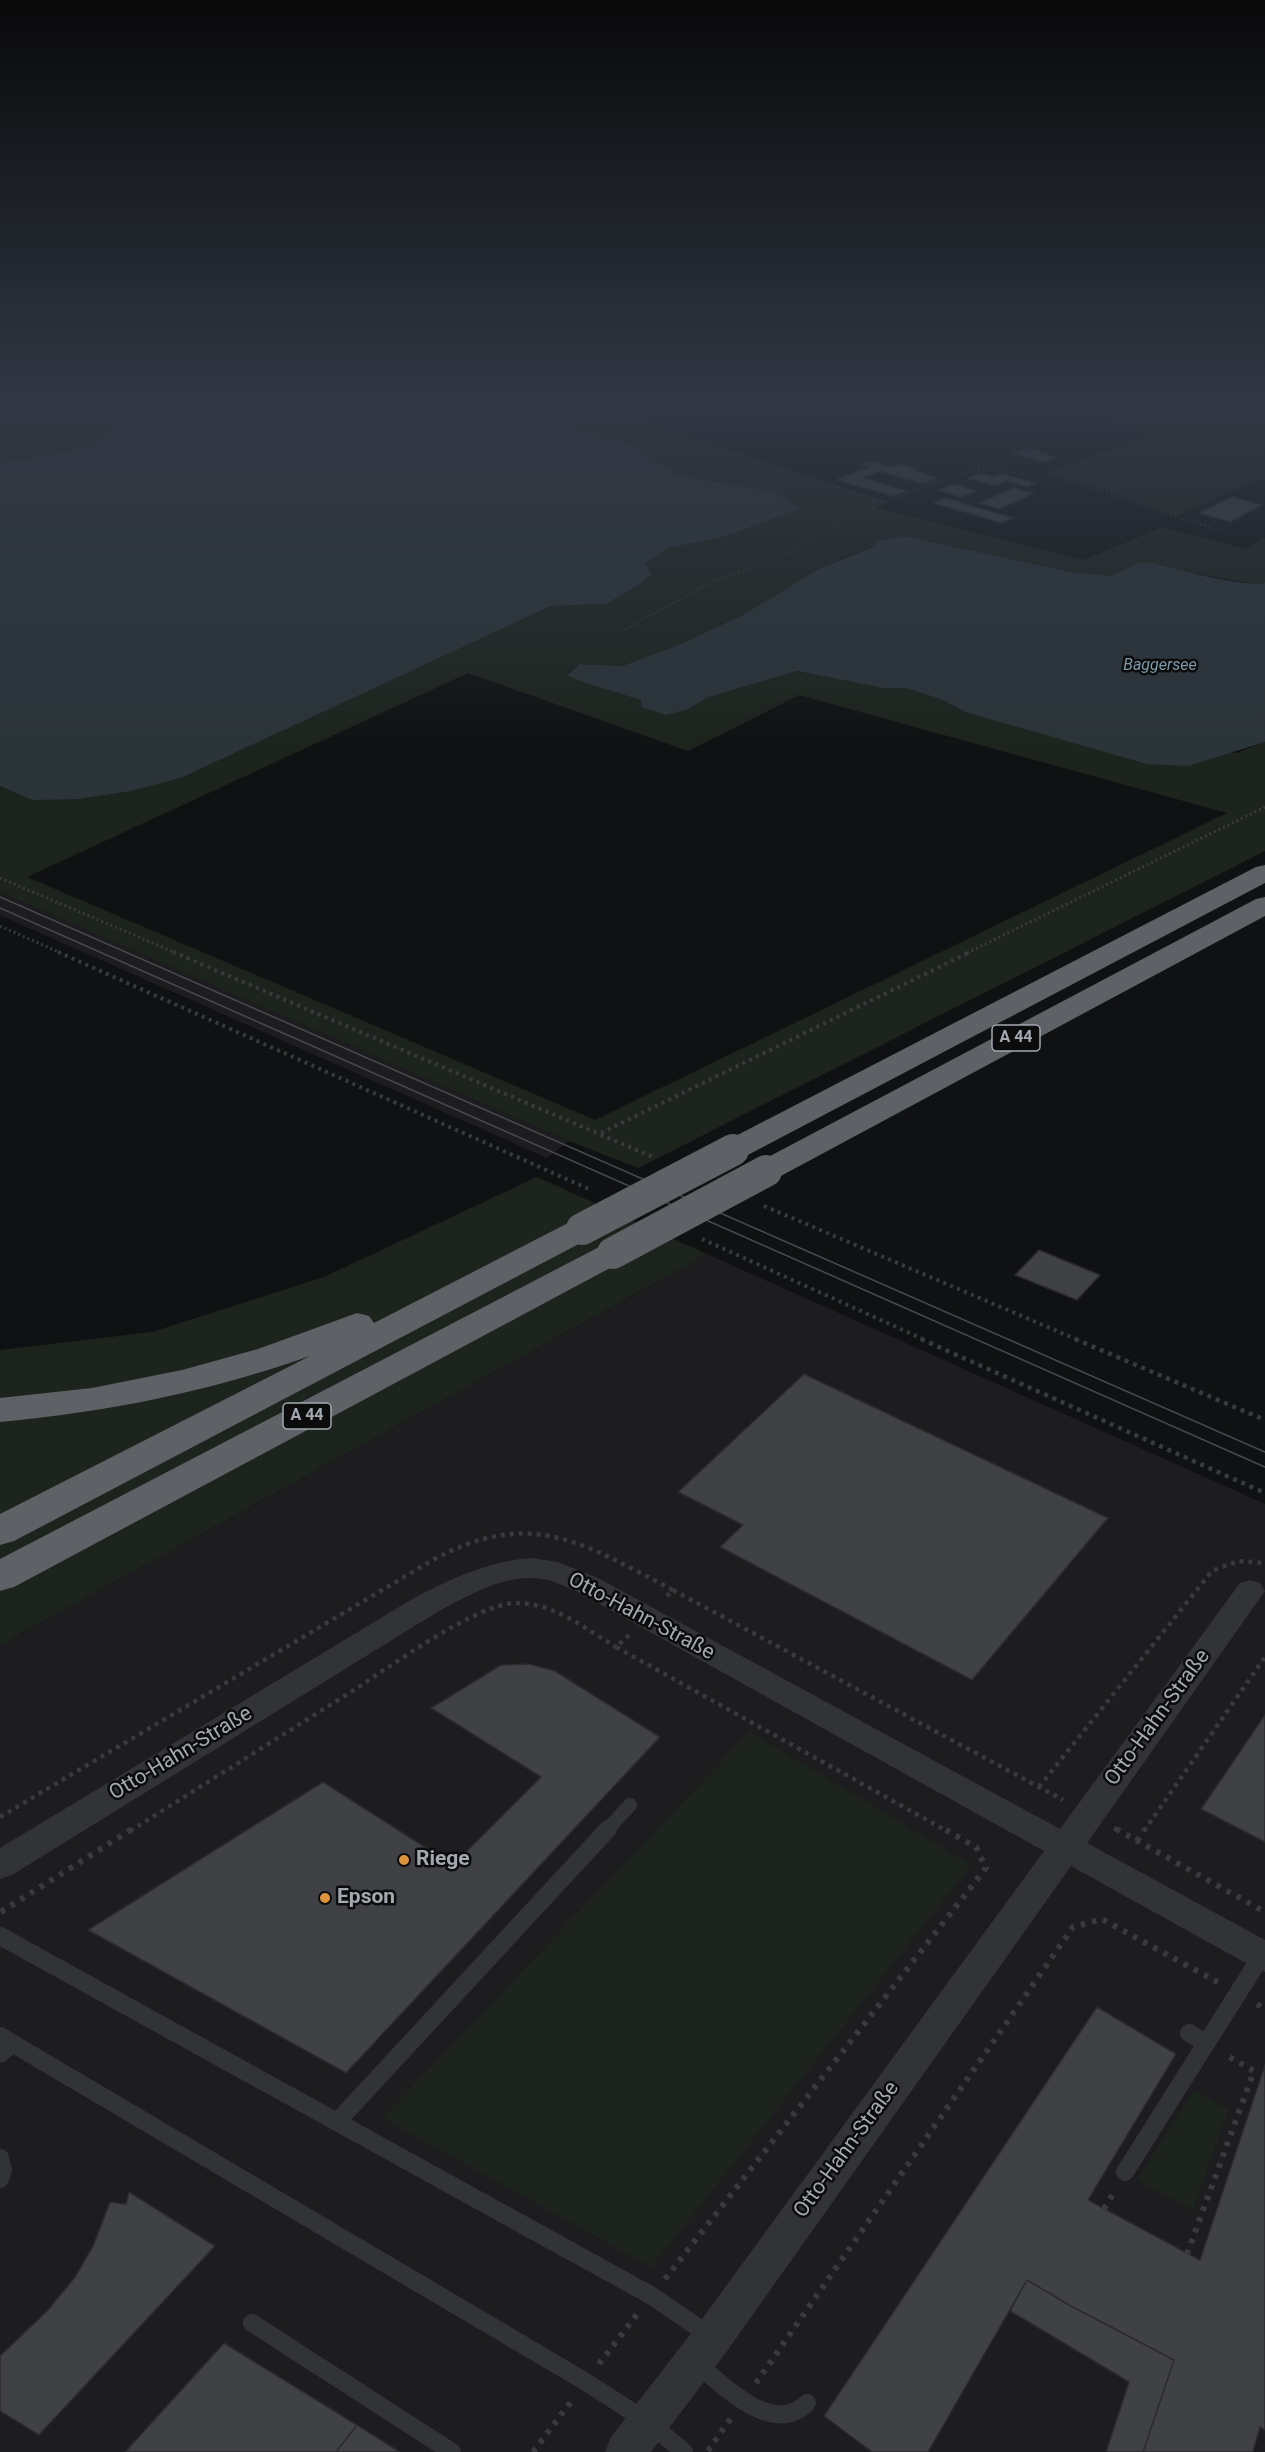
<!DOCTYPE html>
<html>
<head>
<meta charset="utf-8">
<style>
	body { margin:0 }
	canvas { display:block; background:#101112 }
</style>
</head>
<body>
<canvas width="1265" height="2452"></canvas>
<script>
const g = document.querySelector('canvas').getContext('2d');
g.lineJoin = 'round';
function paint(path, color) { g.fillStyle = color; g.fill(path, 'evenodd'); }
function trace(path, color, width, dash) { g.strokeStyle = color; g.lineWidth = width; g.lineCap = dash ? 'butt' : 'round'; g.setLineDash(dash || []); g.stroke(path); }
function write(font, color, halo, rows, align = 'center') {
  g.font = font + ' Roboto,sans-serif'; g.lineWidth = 5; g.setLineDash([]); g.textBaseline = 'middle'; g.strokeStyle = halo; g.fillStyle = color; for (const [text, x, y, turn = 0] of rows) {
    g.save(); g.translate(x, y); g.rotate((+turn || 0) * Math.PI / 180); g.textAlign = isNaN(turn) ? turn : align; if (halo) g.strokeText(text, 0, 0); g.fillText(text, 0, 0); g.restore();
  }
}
paint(new Path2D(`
	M0,892l569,249 -22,17 -547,-243z
	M707,1254l558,250v948h-1265v-807z`), '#1d1d1f');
paint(new Path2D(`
	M0,407h189l-1,3 -70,18 -35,20 -83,15z
	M465,407h129l291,95 -10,5 208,53 80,-33 81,22 21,-11v45l-8,1 -70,-12 -34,-9 -42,13 -40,-4 -168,-36 -25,5 -3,5 -32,11 -100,58 -67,31 -54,20 -42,-2 -13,10 43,17 78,18 21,-12 88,-26 86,17h23l37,12 22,12 271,41 29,-11v109l-627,317 -69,-27 -569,-249v-106l32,14 151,-23 368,-171 55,-2 46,-30 -7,-10 23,-16 54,-11 78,-28 -27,-18 -95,-15 -47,-32 -59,-15 -105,-14zM468,673l220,78 111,-56 428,118 -632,307 -568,-243z
	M1076,407h189v74l-8,-2 -80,37 -92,-33 -41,-9 104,-38z
	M537,1177l170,77 -707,391v-295l152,-18 172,-55z
	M750,1732l221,133 -320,402 -268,-149z
	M1194,2090l34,20 -35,99 -56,-29z`), '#1d241d');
paint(new Path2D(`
	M189,407h276l2,8 105,14 59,15 47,32 95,15 27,18 -78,28 -54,11 -23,16 7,10 -12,10 -34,20 -55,2 -368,171 -52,14 -53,8 -46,1 -32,-14v-323l83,-15 35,-20 70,-18z
	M903,536l168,36 40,4 28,-13h14c26,7 87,24 112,20v159l-77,24 -41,-2 -182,-52 -22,-12 -37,-12h-23l-86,-17 -88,26 -21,12 -22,6 -24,-8 -1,-7 -55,-17 -19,-8 13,-11 42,2 54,-20 67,-31 76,-46 56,-23 3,-5z`), '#2b3439');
const building = new Path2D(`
	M1027,448l30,9 -14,5 -30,-9z
	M870,461l22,6 9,-3 17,5 -5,1 25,8 -15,6 -44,-13 -16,7 44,13 -14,5 -57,-16 33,-13 -8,-3z
	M980,473l14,4 8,-3 34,9 -9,4 -20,-6 -11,5 -28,-8z
	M955,484l21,7 -16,6 -22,-7z
	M1014,488l20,5 -35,16 -20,-6z
	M1232,497l30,8 -32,17 -31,-9z
	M945,498l68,20 -11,5 -68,-20z
	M1039,1250l61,25 -23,25 -62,-25z
	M804,1374l304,144 -136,162 -252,-133 23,-22 -65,-33z
	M529,1664l26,7 105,66 -314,336 -258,-143 235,-148 130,83 88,-88 -110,-69 70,-43z
	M1265,1715v127l-64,-33z
	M1097,2007l79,47 -88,146 112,60 65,-195v365l-5,-3 -7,25h-110l31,-92 -105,-55 -42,-25 -99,172h-56l-48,-36z
	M129,2192l86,54 -176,189 -39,-24v-55l48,-46 27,-33 18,-31 17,-44 16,2z
	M1027,2280l42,25 105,55 -31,92h-37l23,-70 -119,-71z
	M224,2343l133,82 -21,27h-211z
	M357,2425l43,27h-64z`);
paint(building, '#404145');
trace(building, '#2b2b2d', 1.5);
trace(new Path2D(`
	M594,407l291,95 79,-30 32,-2 72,11 150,49
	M979,468l36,-13
	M626,629l84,-46 74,-28 62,-36 39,-17`), '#383a3d', 2, [1.5, 3]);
trace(new Path2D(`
	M0,878l176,75
	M0,926l61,27
	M967,953l298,-146`), '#383a3d', 3, [2, 3]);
trace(new Path2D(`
	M58,952l533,238
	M173,952l480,205
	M601,1133l369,-181
	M764,1206l314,134
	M702,1239l223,101`), '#383a3d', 4, [3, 4.5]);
trace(new Path2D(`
	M921,1339l344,154
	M1075,1339l190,81
	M673,1590l390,210
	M629,1635l-13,12 331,184
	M1039,1787l173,-216 26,-10 27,2
	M0,1817l431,-256c100,-55 151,-18 242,29l-9,9
	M1114,1828l5,3
	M130,1831c75,-47 149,-94 224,-141 36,-23 124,-88 163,-87 37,0 69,26 99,44
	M1144,1831l121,-174`), '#383a3d', 4.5, [4, 5]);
trace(new Path2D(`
	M1116,1829l149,83
	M1137,1841l8,-12
	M1,1912l131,-83
	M1257,2004l8,5
	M1104,2209l11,-18
	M1187,2254l67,-183 -28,-16
	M665,2279l321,-411 -10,-21 -32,-18
	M599,2364l39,-51
	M756,2383l317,-456 29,-8 117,64
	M708,2451l23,-33
	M533,2452l40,-53`), '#383a3d', 6, [4.5, 7]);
trace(new Path2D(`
	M606,1831l24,-26`), '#323336', 14);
trace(new Path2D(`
	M0,1936l652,360 57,39
	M1189,2033l17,10
	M0,2036l586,346 62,40 36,30
	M0,2054l11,-10
	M337,2122l271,-293
	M0,2158l3,12 -3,9
	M1125,2172l137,-217
	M252,2323l200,129
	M698,2364c25,22 76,73 109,39`), '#323336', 18);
paint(new Path2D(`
	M531,1558l27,4 40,16 462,251 180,-246 10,-3 10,3 5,8 -178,252 178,97v32l-12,-5 -182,-101 -344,485 -76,101h-46l6,-15 88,-114 345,-472 -466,-259c-9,-3 -17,-8 -26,-11 -41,-12 -83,14 -118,33l-422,261 -12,4v-31l414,-250c37,-19 74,-37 117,-40z`), '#323336');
paint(new Path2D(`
	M1265,865v18l-521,274 -11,2 -11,-2 -5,-7 5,-7 534,-276z
	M1265,897v19l-488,262 -11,3 -11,-3 -5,-7 5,-7 501,-265z
	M582,1219l12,3 5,7 -5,7 -580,305 -14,4v-31l310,-158c-101,36 -204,56 -310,66v-24l92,-10 90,-18 76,-21 99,-36 12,3 5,7 196,-101z
	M613,1243l12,3 5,7 -5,7 -611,327 -14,4v-32l601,-313z`), '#5e6267');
trace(new Path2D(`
	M0,897l1265,555
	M0,908l1265,559`), '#494b4f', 1.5);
trace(new Path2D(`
	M582,1229l151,-79
	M613,1253l153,-82`), '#5e6267', 32);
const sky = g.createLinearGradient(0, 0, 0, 750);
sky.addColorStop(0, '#09090a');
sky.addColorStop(0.54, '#313844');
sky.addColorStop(1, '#31384400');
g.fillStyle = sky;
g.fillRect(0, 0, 1265, 750);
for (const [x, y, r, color] of [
	[404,1860,6,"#de943c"],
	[325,1898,6,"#de943c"]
]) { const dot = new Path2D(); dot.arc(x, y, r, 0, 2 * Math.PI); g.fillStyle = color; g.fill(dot); trace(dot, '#0c0c0d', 2); }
write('italic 16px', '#7d9aa9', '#0c0c0d', [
	["Baggersee",1160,666]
]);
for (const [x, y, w] of [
	[1016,1038,48],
	[307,1416,48]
]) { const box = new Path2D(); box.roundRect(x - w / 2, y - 13, w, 26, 4.5); g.fillStyle = '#0c0c0d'; g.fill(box); trace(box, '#a3a9b1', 1.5); }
write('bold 16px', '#a3a9b1', null, [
	["A 44",1016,1038],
	["A 44",307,1416]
]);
write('21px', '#a3a9b1', '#0c0c0d', [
	["Otto-Hahn-Straße",641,1617,28],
	["Otto-Hahn-Straße",1158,1718,-54],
	["Otto-Hahn-Straße",181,1754,-31],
	["Otto-Hahn-Straße",847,2150,-54]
]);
write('bold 21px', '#a3a9b1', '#0c0c0d', [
	["Riege",416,1860],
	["Epson",337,1898]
], 'left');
</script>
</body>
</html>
